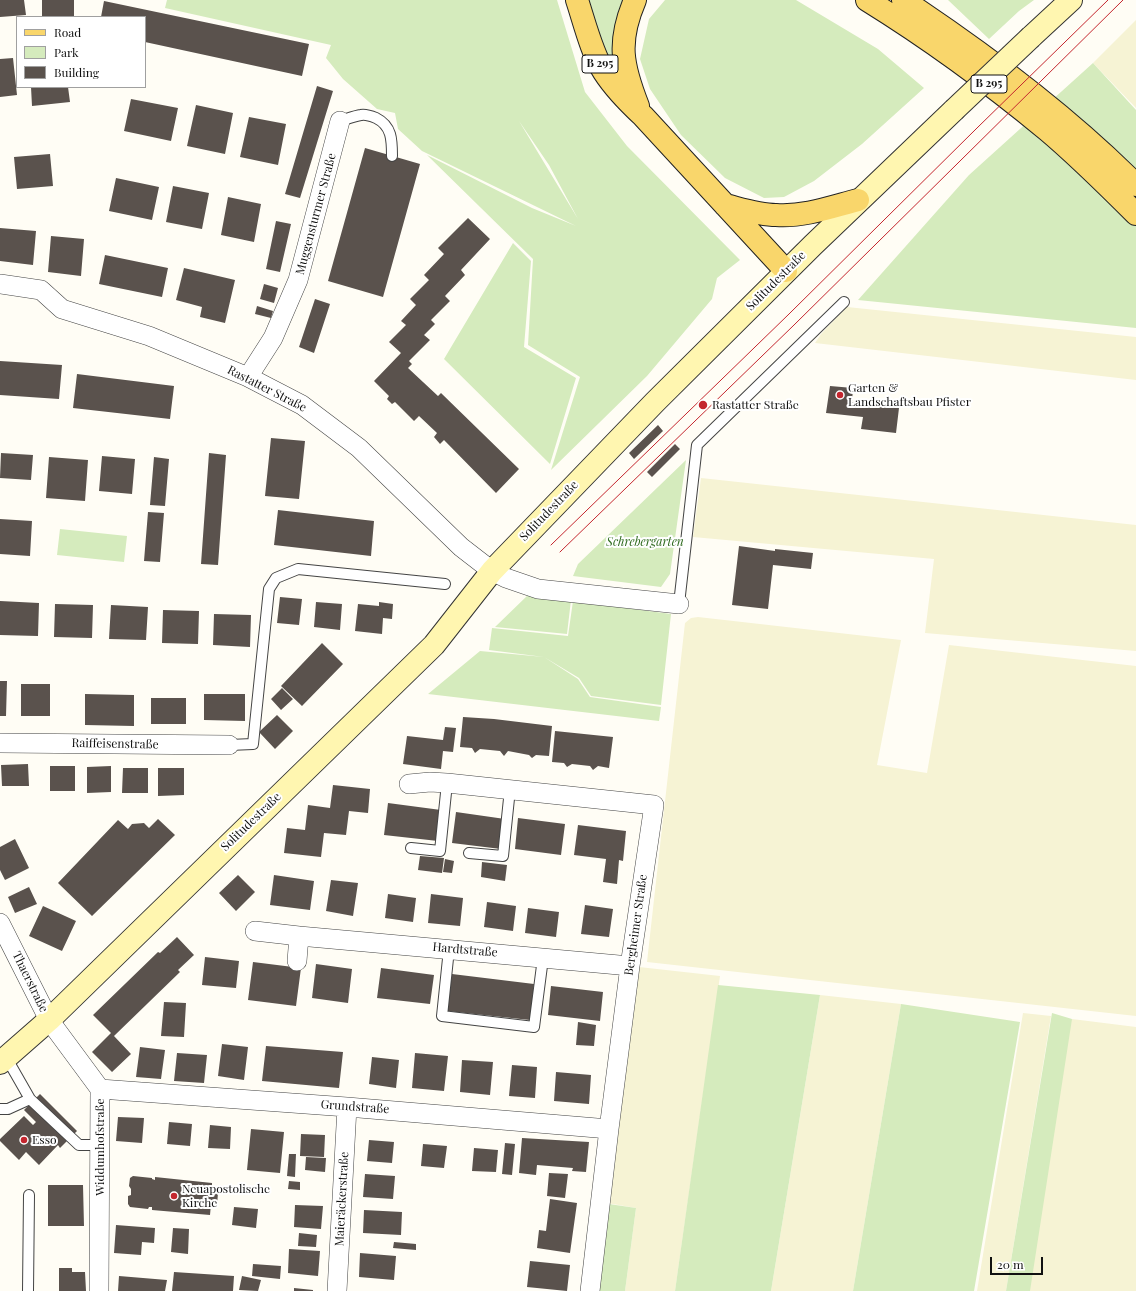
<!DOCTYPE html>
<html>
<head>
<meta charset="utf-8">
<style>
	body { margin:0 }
	#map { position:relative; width:1136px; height:1291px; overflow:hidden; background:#fffdf5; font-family:"Playfair Display",serif }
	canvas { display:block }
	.legend { position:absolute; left:16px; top:16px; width:130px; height:72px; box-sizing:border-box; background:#fff; border:1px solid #a0a0a0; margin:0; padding:5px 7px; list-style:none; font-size:12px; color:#111 }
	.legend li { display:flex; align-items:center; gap:8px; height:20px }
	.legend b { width:20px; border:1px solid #a0a0a0 }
	.scale { position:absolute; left:990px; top:1257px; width:53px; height:18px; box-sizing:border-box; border:2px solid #111; border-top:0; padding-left:5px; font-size:12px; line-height:14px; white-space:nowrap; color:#111; -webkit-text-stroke:3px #fff; paint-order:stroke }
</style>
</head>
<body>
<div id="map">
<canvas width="1136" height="1291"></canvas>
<ul class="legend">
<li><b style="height:5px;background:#f9d66b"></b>Road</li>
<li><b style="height:11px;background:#d5ebbd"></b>Park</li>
<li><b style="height:11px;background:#5a524d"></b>Building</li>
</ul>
<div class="scale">20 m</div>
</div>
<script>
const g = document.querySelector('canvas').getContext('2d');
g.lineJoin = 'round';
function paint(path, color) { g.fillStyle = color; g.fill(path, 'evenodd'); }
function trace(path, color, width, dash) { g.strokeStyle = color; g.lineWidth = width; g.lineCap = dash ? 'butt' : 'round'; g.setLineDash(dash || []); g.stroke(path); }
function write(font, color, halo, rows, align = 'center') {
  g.font = font + ' "Playfair Display",serif'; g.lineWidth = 4; g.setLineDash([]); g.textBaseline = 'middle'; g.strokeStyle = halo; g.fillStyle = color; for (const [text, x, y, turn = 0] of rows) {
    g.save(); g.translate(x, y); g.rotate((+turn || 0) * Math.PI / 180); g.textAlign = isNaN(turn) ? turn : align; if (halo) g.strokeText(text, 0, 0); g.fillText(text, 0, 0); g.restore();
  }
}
paint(new Path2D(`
	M1136,20v88l-43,-45z
	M847,307l289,30v43l-321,-37 6,-9z
	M701,478l435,47v126l-211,-18 9,-74 -241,-22z
	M698,617l203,23 -24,125 50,8 22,-128 187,21v350l-489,-54 38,-339 6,-5z
	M630,966l90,10 -45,315h-50l11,-83 -35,-6z
	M820,995l81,9 -48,287h-82z
	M1023,1013l28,3 -45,275h-29z
	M1072,1019l64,8v264h-107l40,-268z`), '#f6f3d4');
paint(new Path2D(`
	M167,0h390l28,92 42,54 113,114 -23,18 -5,21 -65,77 -96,94 29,-93 -52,-32 5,-86 -106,-104 105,53 44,18 -154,-75 -24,-22 -3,-16 -18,-4 -34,-30 -17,-21 5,-13 -166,-37zM519,121l30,44 29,54z
	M585,0h38l-10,37 -1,30 -10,-13z
	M665,0h131l82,49 46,39 -62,56 -48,37 -30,16 -20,1 -39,-20 -44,-43 -31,-46 -10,-30 9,-40z
	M948,0h86l-15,11 -30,28z
	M1093,63l43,47v218l-278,-28 111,-125z
	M513,243l18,18 -7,86 52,31 -26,86 -106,-105z
	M686,460l-16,114 -9,13 -88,-11 5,-12z
	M60,529l67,7 -3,26 -67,-7z
	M527,596l44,4 -4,34 -72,-7z
	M573,601l98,13 -10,91 -70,-9 -12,-18 -35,-21 -55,-7 3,-22 76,8z
	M480,651l64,6 34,22 12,18 71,10 -2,14 -231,-27z
	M718,985l102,10 -49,296h-96z
	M901,1004l119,18 -46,269h-121z
	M1052,1013l20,6 -42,272h-24z
	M609,1204l27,4 -11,83h-26z`), '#d5ebbd');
paint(new Path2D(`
	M0,0h24l2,15 -26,2z
	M42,0h32v17h-32z
	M104,1l205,43 -7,32 -157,-34v-25h-44z
	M13,58l4,37 -17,2v-38z
	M317,86l16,5 -33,107 -15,-4z
	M31,87h37l2,15 -38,4z
	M131,99l47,9 -7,33 -47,-10z
	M196,105l37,8 -8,41 -38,-8z
	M249,117l37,7 -8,41 -38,-8z
	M365,148l55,16 -37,133 -55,-16z
	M50,154l3,32 -36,3 -3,-32z
	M116,178l43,9 -7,33 -43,-9z
	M173,186l36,7 -7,36 -36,-7z
	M228,197l33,7 -7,38 -33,-7z
	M468,218l22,21 -29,31 4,5 -20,21 5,5 -19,19 4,4 -11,11 6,5 -21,21 3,3 -4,4 30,28 3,-3 78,76 -23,24 -52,-53 -4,4 -6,-7 3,-4 -18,-17 -5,5 -19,-19 -3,2 -5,-5 2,-3 -15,-15 27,-28 -12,-11 17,-17 -5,-4 15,-16 -6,-6 19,-19 -5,-5 20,-21 -6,-6z
	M276,221l15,3 -11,48 -14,-3z
	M0,228l36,3 -3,34 -33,-4z
	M51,236l33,3 -3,37 -33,-4z
	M105,255l63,13 -6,29 -63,-13z
	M184,268l51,12 -10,43 -25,-6 2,-10 -26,-7z
	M264,284l14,4 -4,15 -14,-4z
	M315,299l15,5 -16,49 -15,-6z
	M257,306l16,5 -2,7 -16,-4z
	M0,361l62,4 -3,34 -59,-4z
	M77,374l97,12 -4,33 -97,-11z
	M830,386l23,2 -1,14 47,6 -3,25 -35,-4 2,-12 -37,-4z
	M658,425l5,6 -29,28 -5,-6z
	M271,438l34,3 -6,58 -34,-3z
	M675,444l5,5 -28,28 -5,-5z
	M1,453l32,2 -2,25 -31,-2z
	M209,453l17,2 -8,110 -17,-1z
	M102,456l33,3 -3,35 -33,-3z
	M49,457l39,3 -3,41 -39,-3z
	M154,457l15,2 -4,47 -15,-1z
	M278,510l96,11 -3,35 -97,-11z
	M148,512l16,1 -4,49 -16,-1z
	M0,519l32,2 -2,35 -30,-2z
	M739,546l36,5v-2l38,4 -2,16 -38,-4 -5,44 -36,-4z
	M280,597l22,2 -3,26 -22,-2z
	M0,601l39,2 -1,33 -38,-1z
	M316,602l26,2 -2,26 -26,-3z
	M379,602l14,2 -1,15 -9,-1 -1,16 -27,-3 3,-27 21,2z
	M55,604l38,1 -1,33 -38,-1z
	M111,605l37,2 -2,33 -37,-1z
	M163,610l36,1 -1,33 -36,-1z
	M214,614l37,1 -1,32 -37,-2z
	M322,643l21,21 -41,42 -21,-20z
	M0,681h7l-1,35h-6z
	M21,684h29v32h-29z
	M282,688l11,11 -12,11 -10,-11z
	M85,694l49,1v31l-49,-1z
	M204,694h41v27l-41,-1z
	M151,698h35v26h-35z
	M277,715l16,16 -18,18 -16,-17z
	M463,717l31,2 58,7 -3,30 -13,-1 -4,3 -3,-3 -21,-4 -4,5 -4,-5 -20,-2 -5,4 -3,-5 -12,-1z
	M445,727l11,1 -3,24 -10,-1 -2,18 -38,-5 4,-28 36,4z
	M555,731l58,6 -4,31 -11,-2 -5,4 -3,-4 -18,-2 -5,3 -3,-4 -12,-1z
	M28,764l1,22h-27l-1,-21z
	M50,766h25v25h-25z
	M111,766v26l-24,1v-26z
	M123,768h25v25h-26z
	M158,768h26v27l-26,1z
	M333,785l37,4 -2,24 -19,-2 -3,24 -22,-2 -3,24 -37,-4 3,-25 18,2 3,-25 22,3z
	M388,803l53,7 -3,31 -54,-6z
	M456,812l49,7 -4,30 -49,-6z
	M518,818l47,6 -4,31 -46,-6z
	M158,819l17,16 -83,81 -34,-33 60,-63 10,9 4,-5 12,-1 5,5z
	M578,825l48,6 -3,30 -4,-1 -2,24 -14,-2 3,-23 -32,-4z
	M15,839l14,29 -24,12 -5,-10v-23z
	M420,856l24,2 -2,15 -24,-3z
	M445,859l9,2 -2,12 -9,-1z
	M482,862l25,3 -2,16 -24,-4z
	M238,875l17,17 -19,19 -17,-18z
	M274,875l40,6 -4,29 -40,-5z
	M331,880l27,3 -5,33 -27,-5z
	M29,887l8,17 -22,9 -7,-16z
	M388,894l28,4 -3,24 -28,-4z
	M431,894l32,4 -3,28 -32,-3z
	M487,902l29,4 -3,25 -29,-4z
	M585,905l28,4 -4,28 -28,-3z
	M43,906l33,15 -14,30 -33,-15z
	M528,908l31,4 -3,25 -31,-4z
	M177,937l17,18 -16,15 2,2 -66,64 17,18 -19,18 -20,-20 19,-19 -18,-18 65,-63 2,1z
	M205,957l34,4 -3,27 -34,-3z
	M253,962l48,6 -5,38 -48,-6z
	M316,964l36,5 -4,34 -36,-5z
	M381,968l53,7 -4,29 -53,-6z
	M452,974l82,10 -4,36 -83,-9z
	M551,986l52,6 -3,29 -52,-6z
	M164,1002l22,1 -2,34 -23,-1z
	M578,1022l18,3 -2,21 -18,-1z
	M222,1044l26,3 -4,33 -26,-4z
	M266,1046l77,6 -4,36 -77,-7z
	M140,1047l25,3 -4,29 -25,-2z
	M177,1053l30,2 -3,28 -30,-2z
	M415,1053l33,3 -4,35 -32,-3z
	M372,1057l27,3 -3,28 -27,-4z
	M462,1060l31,2 -3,33 -30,-3z
	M512,1065l25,2 -2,31 -26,-2z
	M556,1072l35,3 -2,29 -35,-3z
	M40,1094l37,37 -17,17 -2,-3 -19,20 -13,-13 -7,8 -19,-19v-2l24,-23 9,9 3,-3 -12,-12z
	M118,1117l26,1 -2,25 -26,-2z
	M169,1122l23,2 -2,22 -23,-2z
	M210,1125l21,2 -1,22 -22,-1z
	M251,1129l33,3 -4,41 -33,-3z
	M301,1134l24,1 -1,22 -24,-1z
	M522,1138l67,4 -3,30 -14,-1 1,-3 -36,-3 -1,10 -17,-2z
	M369,1140l25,2 -2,21 -25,-2z
	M505,1143l10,1 -3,31 -10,-1z
	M423,1144l24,2 -3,22 -23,-2z
	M474,1148l24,2 -2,22 -24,-1z
	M289,1154h7l-1,23 -8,-1z
	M306,1157l20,1 -1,14 -20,-2z
	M549,1173l19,1 -3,24 -18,-2z
	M365,1174l30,2 -2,23 -30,-2z
	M133,1176l19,2v1l3,1v-3l57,6v10h6l-1,12 -6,-1 -1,11 -58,-5v-3h-3l-1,2 -18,-2 -2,-3v-8l3,-1v-6l-2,-3 1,-8z
	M289,1181l11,1v8l-12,-1z
	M48,1185h35l1,41h-36z
	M550,1199l27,4 -7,50 -33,-5 2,-18 7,1z
	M295,1205l28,1 -2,23 -27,-2z
	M234,1207l24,2 -2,19 -24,-3z
	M364,1210l38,2 -1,23 -38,-2z
	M116,1225l39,3 -1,15 -12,-1 -1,13 -27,-2z
	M173,1228l16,1 -1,25 -17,-2z
	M299,1233l18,2 -1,12 -18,-1z
	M394,1242l22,2v6l-23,-2z
	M289,1249l31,2 -2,25 -30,-3z
	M360,1253l36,3 -2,24 -35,-3z
	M530,1261l40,4 -3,26 -40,-4z
	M253,1264l28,2 -1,13 -28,-3z
	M59,1268h13v4h13l1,19h-27z
	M174,1272l60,4 -1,15h-61z
	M119,1276l48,4 -2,11h-47z
	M242,1276l19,4 -3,11 -19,-1z
	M294,1288l19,2v1h-19z`), '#5a524d');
const lane = new Path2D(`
	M340,121c7,-2 14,-5 21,-6 5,-1 10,1 15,3 16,8 16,22 16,38
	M679,604l18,-159 147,-143
	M229,745l24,-1 16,-155 7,-11 22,-9 147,15
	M411,848l29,3 7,-68
	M469,853l34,3 7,-67
	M449,949l-7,67 92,11 9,-69
	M6,1057l24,42 49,46h21
	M0,1109h8l22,-10
	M28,1291l1,-96`);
const street = new Path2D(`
	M0,284l41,6 21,19 87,27 99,41 54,28 57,43 102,99 31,24 14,7 32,11 141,15
	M248,377l25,-39 25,-58 42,-159
	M0,743l229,2
	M409,784l21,-2 17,1 207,22 -24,161 -21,163 -19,162
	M0,923l49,97 51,69 -1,202
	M255,931l44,5 331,30
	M297,961l2,-25
	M100,1089l247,18 262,22
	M337,1291l10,-184`);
const secondary = new Path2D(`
	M1031,37l40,-37
	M0,1063l49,-43 385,-375 58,-74 163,-169 158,-157 141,-135`);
const primary = new Path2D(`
	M577,0c7,21 15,54 27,72 11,17 25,31 39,44l143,155
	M635,0c-18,42 -13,65 3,106
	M867,0c63,39 123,83 180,130 31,26 60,55 89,84
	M903,0c83,55 163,115 233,185
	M725,205c16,4 34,10 51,10 28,2 55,-8 82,-15`);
trace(lane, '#444', 12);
trace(street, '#444', 20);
trace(secondary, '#333', 24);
trace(primary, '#222', 24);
trace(lane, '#fff', 10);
trace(street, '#fff', 19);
trace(secondary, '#fff6b0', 22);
trace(primary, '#f9d66b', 22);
trace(new Path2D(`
	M551,545l238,-231 188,-186 131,-128
	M560,552l234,-227 329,-325`), '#c4262e', 1);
const secondaryBridge = new Path2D(`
	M954,110l77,-73`);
trace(secondaryBridge, '#333', 24, []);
trace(secondaryBridge, '#fff6b0', 22);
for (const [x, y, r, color] of [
	[840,395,4,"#c4262e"],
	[703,405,5,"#c4262e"],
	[24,1140,4,"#c4262e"],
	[174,1196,4,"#c4262e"]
]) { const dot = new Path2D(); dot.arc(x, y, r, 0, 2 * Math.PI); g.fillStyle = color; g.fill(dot); trace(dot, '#fff', 1.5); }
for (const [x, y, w] of [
	[600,64,36],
	[989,84,36]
]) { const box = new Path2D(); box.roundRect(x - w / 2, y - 9, w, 18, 3); g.fillStyle = '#fff'; g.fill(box); trace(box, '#111', 1); }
write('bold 11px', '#111', null, [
	["B 295",600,64],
	["B 295",989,84]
]);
write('12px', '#111', '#fff', [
	["Muggensturmer Straße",316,214,-75],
	["Solitudestraße",776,281,-45],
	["Rastatter Straße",267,389,27],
	["Solitudestraße",549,511,-46],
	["Raiffeisenstraße",115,744,1],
	["Solitudestraße",251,822,-44],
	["Bergheimer Straße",636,925,-82],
	["Hardtstraße",465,950,5],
	["Thaerstraße",30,982,64],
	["Grundstraße",355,1107,4],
	["Widdumhofstraße",100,1147,-90],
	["Maieräckerstraße",342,1199,-87]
]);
write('12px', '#111', '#fff', [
	["Garten &",848,388],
	["Landschaftsbau Pfister",848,402],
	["Rastatter Straße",712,405],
	["Esso",32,1140],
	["Neuapostolische",182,1189],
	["Kirche",182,1203]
], 'left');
write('italic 12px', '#2f6b1f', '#fff', [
	["Schrebergarten",645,542]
]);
</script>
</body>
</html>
